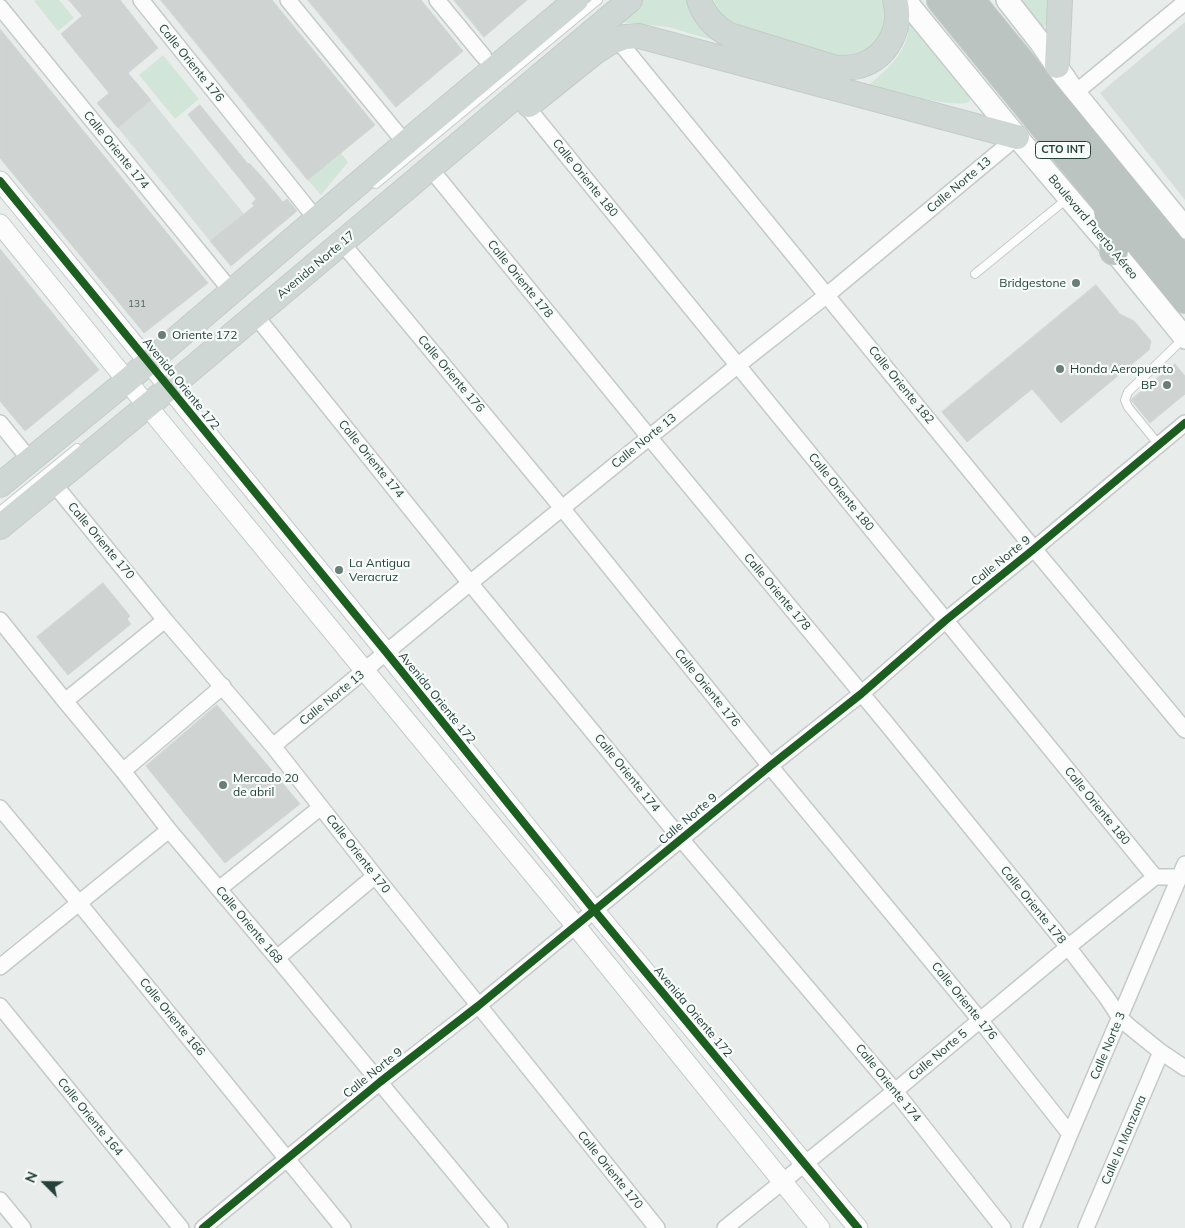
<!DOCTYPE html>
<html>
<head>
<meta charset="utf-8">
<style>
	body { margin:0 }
	#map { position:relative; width:1185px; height:1228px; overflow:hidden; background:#e8edeb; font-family:Mulish,sans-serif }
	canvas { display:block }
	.north { position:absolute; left:20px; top:1158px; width:50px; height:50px; -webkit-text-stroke:4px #f7fbf9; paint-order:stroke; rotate:293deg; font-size:14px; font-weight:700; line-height:20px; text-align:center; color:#24423a }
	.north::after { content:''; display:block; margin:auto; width:18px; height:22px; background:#24423a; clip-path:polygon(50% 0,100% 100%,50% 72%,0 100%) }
</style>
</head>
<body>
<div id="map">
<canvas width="1185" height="1228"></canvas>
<div class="north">N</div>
</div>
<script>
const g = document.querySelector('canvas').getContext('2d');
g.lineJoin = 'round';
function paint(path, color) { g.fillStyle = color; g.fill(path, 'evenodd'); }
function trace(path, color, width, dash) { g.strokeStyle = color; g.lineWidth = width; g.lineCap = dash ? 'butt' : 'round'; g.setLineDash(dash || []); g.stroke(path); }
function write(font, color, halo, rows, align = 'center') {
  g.font = font + ' Mulish,sans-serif'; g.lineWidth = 4.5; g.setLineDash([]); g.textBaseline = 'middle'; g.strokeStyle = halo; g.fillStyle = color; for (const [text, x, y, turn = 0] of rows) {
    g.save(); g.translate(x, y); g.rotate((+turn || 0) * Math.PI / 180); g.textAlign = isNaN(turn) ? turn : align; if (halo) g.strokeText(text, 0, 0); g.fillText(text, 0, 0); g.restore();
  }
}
paint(new Path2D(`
	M1185,22v178l-85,-107z
	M151,100l93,114 -34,27 -92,-113z`), '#d6dedb');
paint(new Path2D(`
	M36,0h23l15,18 -16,13 -24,-30z
	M639,0h55l33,44 -59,-17 -36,-4 -20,-1z
	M714,0h167l5,10 -4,28 -20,17 -27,1 -87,-25 -23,-11 -9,-13z
	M1019,0h30c0,10 3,25 -8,28z
	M908,20l61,76 1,3 -1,3c-15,7 -81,-12 -100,-17 16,-14 36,-31 39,-53 0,-4 0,-8 0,-12z
	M163,55l36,44 -24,20 -36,-44z
	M341,153l7,9 -27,33 -13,-15z`), '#d1e6d8');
const building = new Path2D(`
	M69,0h51l38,48 -30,25 23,27 -33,28 -21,-25 12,-10 -48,-59 21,-18z
	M161,0h111l103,125 -67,55z
	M308,0h113l42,51 -67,56z
	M454,0h73l-43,37z
	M0,29l208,254 -64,50 -144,-175z
	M200,105l48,59 1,-1 12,13 22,26 4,-3 10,12 -66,55 -21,-25 44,-35 -2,-3 4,-4 -68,-84z
	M0,249l99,121 -74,61 -25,-30z
	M1096,285l24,29 14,7 17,20 -2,9 -88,73 -29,-34 -65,53 -25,-30z
	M1175,364l10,12v18l-35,29 -19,-23z
	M103,583l27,33 -3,3 4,5 -63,51 -31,-38z
	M217,705l83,99 -75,59 -79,-97z`);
paint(building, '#cfd4d2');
trace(building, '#d1d6d4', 1);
const service = new Path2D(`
	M376,184l222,-184
	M975,274l93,-76
	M1159,445l-31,-38 -3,-7 3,-8 55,-53
	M0,511l77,-63`);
const minor = new Path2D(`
	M141,0l176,220
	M288,0l118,144
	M437,0l47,57
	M0,7l232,285
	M617,39l417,510 151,181
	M1075,93l110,-91
	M527,107c209,257 419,513 628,770
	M430,168l219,269 237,286 182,224 39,51 13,20 10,9 31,25 24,16
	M342,243l220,265 208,258 210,254 90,114
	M255,315l215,268 211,256 214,252 108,137
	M0,423l30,37
	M54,484l111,136 108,126 102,130 282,352
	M0,620l65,81 58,70 46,59 108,128 223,270
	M65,701l100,-81
	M273,746l197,-163 267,-217 90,-71 190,-158
	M123,771l100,-85
	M0,808l79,95 264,325
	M219,889l102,-82
	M277,958l98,-82
	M0,967l169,-137
	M0,1006l181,222
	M0,1200l23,28
	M203,1228l177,-146 98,-76 292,-240 91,-72 85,-74 88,-71 151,-126
	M725,1228l170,-137 173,-144 87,-70h25
	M1031,1228l39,-94 115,-270
	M1086,1228l75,-176`);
const tertiary = new Path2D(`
	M0,181l386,471 208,258 264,318
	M0,224l140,173 225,274 210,254 245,303`);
const secondary = new Path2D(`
	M905,0l112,137 97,114 71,87
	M1007,0l33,42 35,51 110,135`);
const primary = new Path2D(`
	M699,0c5,16 16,27 30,35l107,33c8,0 15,0 23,-2 28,-8 44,-38 36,-66
	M1057,66l3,-66
	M529,105l66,-53 14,-9 16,-6 14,-1 378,101
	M0,485l128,-105 293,-250 155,-130
	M0,527l169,-139 461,-388`);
const motorway = new Path2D(`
	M941,0l244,299
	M970,0l215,263
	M1107,204l7,47`);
trace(service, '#c5cac8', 10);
trace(minor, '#c5cac8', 18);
trace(tertiary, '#c5cac8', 21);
trace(secondary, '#c3cbc8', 24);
trace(primary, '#c3ccc9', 26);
trace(motorway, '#c3ccc9', 30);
trace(service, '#fcfcfc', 8);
trace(minor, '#fcfcfc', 15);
trace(tertiary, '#fcfcfc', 19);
trace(secondary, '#fcfcfc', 21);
trace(primary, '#cfd7d5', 24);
trace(motorway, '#bcc4c2', 28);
trace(new Path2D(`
	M0,181l386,471 208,258 264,318
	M203,1228l177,-146 98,-76 292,-240 91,-72 85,-74 88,-71 151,-126`), '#1b5e20', 8);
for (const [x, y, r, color] of [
	[1076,283,5,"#697e78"],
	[162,335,5,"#697e78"],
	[1060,369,5,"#697e78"],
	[1167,385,5,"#697e78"],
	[339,570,5,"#697e78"],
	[223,785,5,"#697e78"]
]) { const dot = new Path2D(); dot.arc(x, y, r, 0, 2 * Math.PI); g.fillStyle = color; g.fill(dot); trace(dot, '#f7fbf9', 2); }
write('10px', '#506761', null, [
	["131",137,304]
]);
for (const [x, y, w] of [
	[1063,150,55]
]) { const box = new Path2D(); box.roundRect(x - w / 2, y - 8.5, w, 17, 4); g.fillStyle = '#f7fbf9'; g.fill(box); trace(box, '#24423a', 1); }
write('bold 11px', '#24423a', null, [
	["CTO INT",1063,150]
]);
write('12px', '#24423a', '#f7fbf9', [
	["Calle Oriente 176",191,63,51],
	["Calle Oriente 174",116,150,51],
	["Calle Oriente 180",585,178,51],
	["Calle Norte 13",959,185,-40],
	["Boulevard Puerto Aéreo",1093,227,50],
	["Avenida Norte 17",316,265,-40],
	["Calle Oriente 178",520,279,51],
	["Calle Oriente 176",451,374,50],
	["Avenida Oriente 172",181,384,51],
	["Calle Oriente 182",901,385,51],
	["Calle Norte 13",644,441,-39],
	["Calle Oriente 174",371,459,51],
	["Calle Oriente 180",841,492,51],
	["Calle Oriente 170",101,541,50],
	["Calle Norte 9",1001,561,-39],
	["Calle Oriente 178",777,592,50],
	["Calle Oriente 176",707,688,51],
	["Calle Norte 13",332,698,-39],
	["Avenida Oriente 172",437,698,51],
	["Calle Oriente 174",627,773,51],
	["Calle Oriente 180",1097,806,51],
	["Calle Norte 9",688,819,-40],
	["Calle Oriente 170",358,854,52],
	["Calle Oriente 178",1033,905,51],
	["Calle Oriente 168",249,925,50],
	["Calle Oriente 176",964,1001,51],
	["Avenida Oriente 172",693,1012,50],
	["Calle Oriente 166",172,1017,51],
	["Calle Norte 3",1108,1046,-67],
	["Calle Norte 5",938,1055,-40],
	["Calle Norte 9",373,1073,-39],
	["Calle Oriente 174",888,1083,51],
	["Calle Oriente 164",90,1117,51],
	["Calle la Manzana",1124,1140,-67],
	["Calle Oriente 170",610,1170,51]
]);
write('12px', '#24423a', '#f7fbf9', [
	["Bridgestone",1066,283,"right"],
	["Oriente 172",172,335],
	["Honda Aeropuerto",1070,369],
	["BP",1157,385,"right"],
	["La Antigua",349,563],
	["Veracruz",349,577],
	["Mercado 20",233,778],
	["de abril",233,792]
], 'left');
</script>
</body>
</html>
